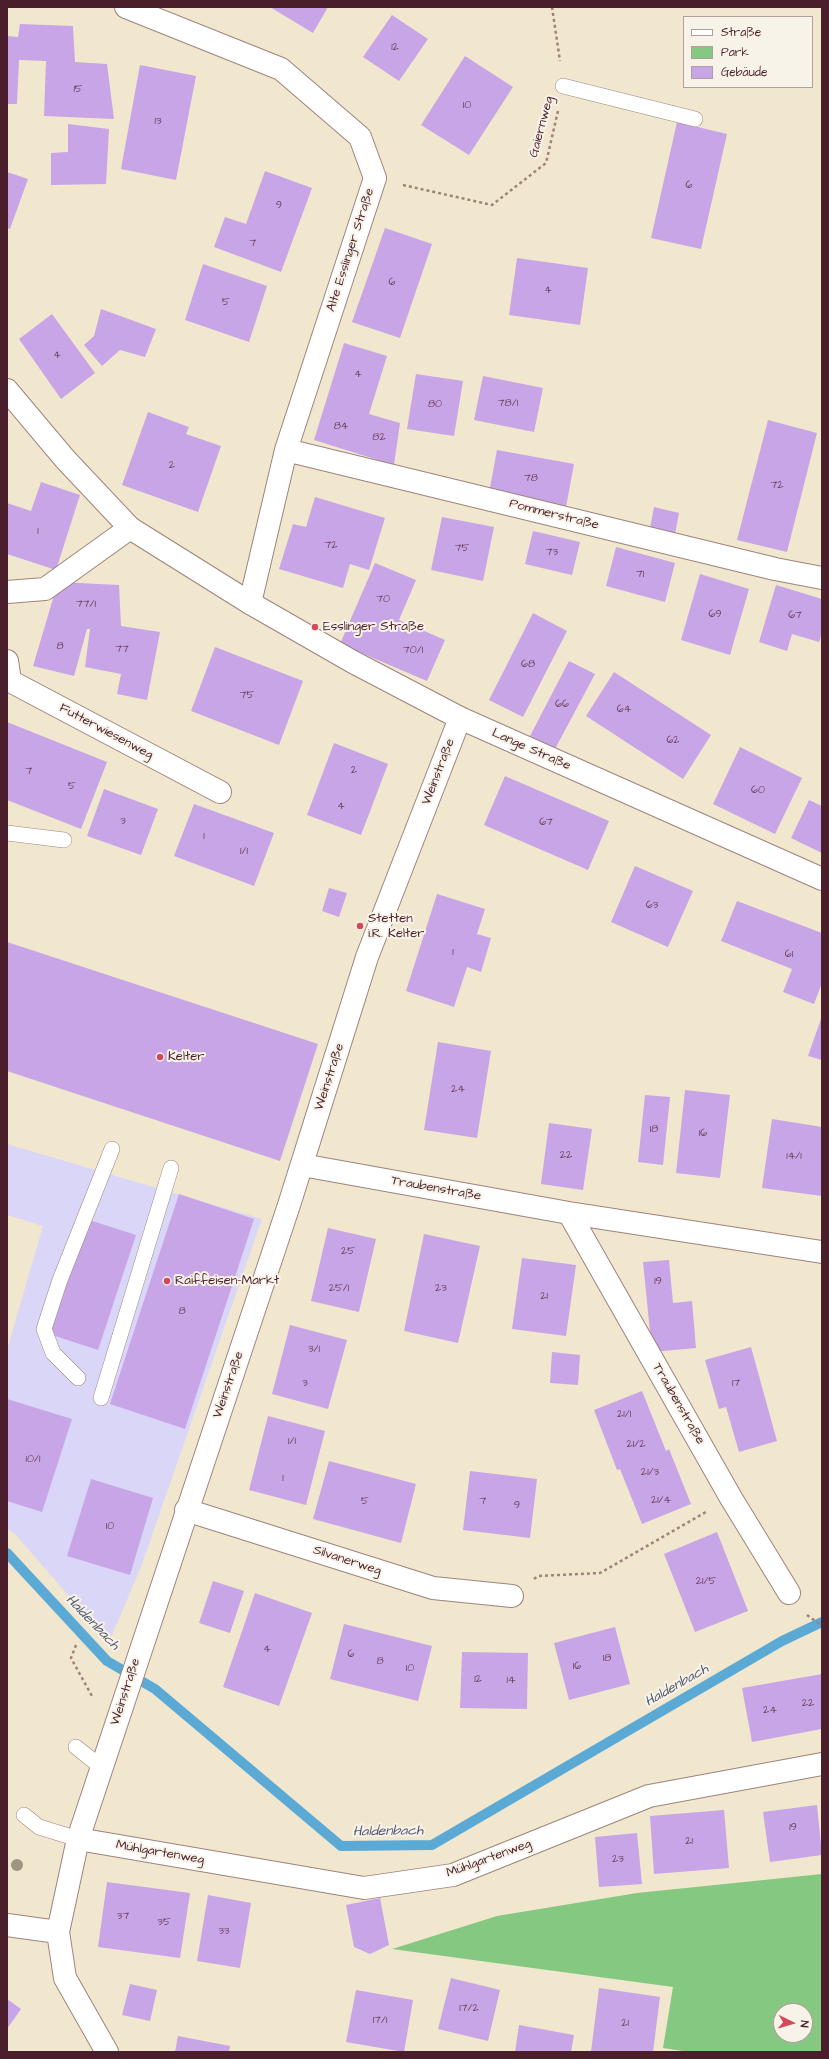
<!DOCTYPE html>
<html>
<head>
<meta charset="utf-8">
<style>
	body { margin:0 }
	#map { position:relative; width:829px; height:2059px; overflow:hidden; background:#f1e7cf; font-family:"Architects Daughter",sans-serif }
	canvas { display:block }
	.frame { position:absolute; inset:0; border:8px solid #4a1f2b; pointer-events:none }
	.legend { position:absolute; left:683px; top:16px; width:130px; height:72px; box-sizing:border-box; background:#f7f3e8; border:1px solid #b29e9c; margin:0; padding:5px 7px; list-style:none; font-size:12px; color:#4a1f2b }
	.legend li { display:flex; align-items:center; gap:8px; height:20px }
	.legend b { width:20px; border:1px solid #b29e9c }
	.north { position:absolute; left:773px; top:2003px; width:40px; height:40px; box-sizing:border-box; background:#f7f3e8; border:1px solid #b29e9c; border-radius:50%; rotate:95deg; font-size:11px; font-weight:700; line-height:16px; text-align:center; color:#4a1f2b }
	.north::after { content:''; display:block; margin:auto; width:14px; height:18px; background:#d1495b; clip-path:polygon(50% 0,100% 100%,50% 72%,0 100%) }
</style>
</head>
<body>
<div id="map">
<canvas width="829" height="2059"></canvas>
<div class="frame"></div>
<ul class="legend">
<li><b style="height:5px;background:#fff"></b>Straße</li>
<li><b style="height:11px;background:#85c881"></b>Park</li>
<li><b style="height:11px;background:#c8a5e6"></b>Gebäude</li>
</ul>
<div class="north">N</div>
</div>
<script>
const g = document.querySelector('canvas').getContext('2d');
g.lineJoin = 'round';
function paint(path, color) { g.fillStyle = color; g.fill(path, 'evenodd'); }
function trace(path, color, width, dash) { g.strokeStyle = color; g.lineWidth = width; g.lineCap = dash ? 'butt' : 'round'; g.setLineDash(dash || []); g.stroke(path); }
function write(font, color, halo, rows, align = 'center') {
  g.font = font + ' "Architects Daughter",sans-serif'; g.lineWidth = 4; g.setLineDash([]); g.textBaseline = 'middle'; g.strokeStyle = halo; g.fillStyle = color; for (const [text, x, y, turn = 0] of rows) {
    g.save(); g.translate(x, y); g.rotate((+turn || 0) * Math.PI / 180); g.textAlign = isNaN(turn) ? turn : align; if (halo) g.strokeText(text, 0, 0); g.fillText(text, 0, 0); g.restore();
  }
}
paint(new Path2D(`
	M7,1144l255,75 -121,348 -32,75 -94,-108 -8,-5v-179l36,-124 -36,-11z`), '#dad6f7');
paint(new Path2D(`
	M822,1874v178h-133l-26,-4 10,-61 -281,-38 105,-33 140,-23zM781,2011h24v24h-24z`), '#85c881');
trace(new Path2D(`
	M7,1553l100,108 48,28 186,157 91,-1 350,-204 40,-19`), '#5ba9d5', 10);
paint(new Path2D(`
	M270,7h58l-15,26z
	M392,15l36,24 -29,42 -36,-24z
	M20,24l53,2 2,36 32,2 7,55 -70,-3 2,-55 -27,-1 -2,44h-10v-68l11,1z
	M465,56l48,31 -44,68 -48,-30z
	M140,65l56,11 -20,104 -55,-11z
	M677,122l50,12 -26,115 -50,-11z
	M68,124l41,5 -3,55 -55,1v-32l17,-1z
	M265,171l47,17 -31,84 -67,-25 11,-30 21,7z
	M7,172l21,7 -18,50 -3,-1z
	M385,228l47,16 -32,94 -48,-16z
	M517,258l71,10 -8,57 -71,-10z
	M203,264l64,22 -18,56 -64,-22z
	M101,309l55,20 -11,28 -25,-7 -18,16 -18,-21 10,-9z
	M52,314l43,59 -34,26 -42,-60z
	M344,343l43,13 -18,58 31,9 -6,42 -80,-25z
	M416,374l47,7 -9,55 -47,-7z
	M483,376l60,12 -9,44 -60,-12z
	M148,412l41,15 -3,7 35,12 -23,66 -76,-27z
	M768,420l49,13 -30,119 -50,-12z
	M497,450l77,14 -8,43 -77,-14z
	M41,482l39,13 -24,75 -49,-16v-51l24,8z
	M315,497l70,21 -16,52 -19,-6 -7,24 -64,-19 14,-45 13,3z
	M654,507l25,6 -4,21 -25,-6z
	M442,517l52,10 -11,54 -52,-11z
	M533,531l47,11 -8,33 -47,-11z
	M616,547l59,16 -10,39 -59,-16z
	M375,563l41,17 -17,40 46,20 -18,41 -87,-37z
	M700,574l49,15 -19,66 -49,-15z
	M58,582l61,3 2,41 39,6 -13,68 -30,-6 4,-20 -36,-7 5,-38h-3l-13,47 -41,-10z
	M776,585l46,14v34l-3,9 -27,-8 -5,17 -28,-9z
	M533,613l34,18 -44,86 -34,-17z
	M215,647l88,34 -24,64 -88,-34z
	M569,661l26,13 -40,75 -25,-13z
	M614,672l97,63 -28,44 -97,-63z
	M7,722l100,40 -26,67 -74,-29z
	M334,743l54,21 -27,71 -54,-20z
	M740,747l62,31 -27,56 -62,-30z
	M505,776l104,45 -21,49 -104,-45z
	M104,789l54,20 -17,46 -54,-19z
	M809,800l13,6v47l-31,-15z
	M194,804l80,29 -20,53 -80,-30z
	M635,866l58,25 -25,56 -57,-25z
	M329,888l18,5 -8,24 -17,-6z
	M437,894l48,15 -8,25 14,4 -10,34 -14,-5 -13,40 -48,-16z
	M737,901l85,32v50l-8,21 -31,-12 9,-23 -71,-28z
	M7,942l311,102 -38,117 -273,-90z
	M822,1016v44l-14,-4z
	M438,1042l53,9 -14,87 -53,-8z
	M685,1090l45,5 -10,83 -44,-5z
	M645,1095l25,2 -7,68 -25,-3z
	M772,1119l50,8v69l-60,-8z
	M549,1123l43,6 -9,61 -42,-6z
	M179,1194l75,25 -69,210 -75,-25z
	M86,1219l50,16 -38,115 -49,-16z
	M328,1228l48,11 -17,73 -48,-11z
	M424,1234l56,12 -22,97 -54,-12z
	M522,1258l54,7 -10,71 -54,-7z
	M669,1260l4,43 19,-2 4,47 -44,4 -9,-90z
	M290,1325l57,15 -19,69 -56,-15z
	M751,1347l26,94 -38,11 -13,-45 -7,2 -14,-49z
	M552,1352l28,3 -2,30 -28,-2z
	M642,1391l24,60 3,-2 22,55 -49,20 -22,-55 -3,1 -23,-60z
	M7,1399l65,20 -30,93 -35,-11z
	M268,1416l57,15 -19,74 -57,-15z
	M329,1461l87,23 -15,59 -88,-24z
	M470,1471l67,8 -7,59 -67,-8z
	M91,1479l62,19 -23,77 -63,-19z
	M717,1532l31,79 -53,21 -31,-78z
	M213,1581l31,10 -14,42 -31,-10z
	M255,1593l57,20 -33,93 -56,-19z
	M344,1624l88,22 -14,55 -88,-22z
	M615,1627l15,57 -61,16 -15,-57z
	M462,1652l66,1 -1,56 -67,-1z
	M822,1674v55l-70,13 -10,-54z
	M817,1805l5,50 -52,7 -7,-50z
	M724,1810l5,58 -75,6 -4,-58z
	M637,1833l5,51 -43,3 -4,-50z
	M107,1882l83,11 -10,65 -82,-11z
	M208,1895l43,8 -11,65 -43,-7z
	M380,1898l9,47 -19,9 -16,-7 -8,-42z
	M451,1978l49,12 -12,51 -50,-12z
	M130,1984l27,6 -7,31 -28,-6z
	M599,1988l61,9 -7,55h-62z
	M356,1990l57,10 -9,52 -58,-10z
	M7,1999l14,10 -14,20z
	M519,2025l55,10 -3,17h-56z
	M178,2036l52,10 -1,6h-54z`), '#c8a5e6');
const lane = new Path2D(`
	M563,86l132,33
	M7,833l57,7
	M78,1378l-25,-25 -9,-24 16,-49 52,-131
	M101,1398l70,-230
	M76,1747l25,20
	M24,1815l15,12 39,12`);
const street = new Path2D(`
	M126,7l155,62 79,68 15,41 -89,272 -36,153
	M286,450l489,119 47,9
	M7,592l38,-3 85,-61
	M7,661l3,20 210,111
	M302,1165l267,48 253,39
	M569,1213l162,285 58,95
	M186,1510l247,78 79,8
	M78,1839l286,49 89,-13 196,-79 173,-32
	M7,1925l51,7
	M107,2052l-42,-74 -7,-46 20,-93 211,-634 78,-248 93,-239`);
const secondary = new Path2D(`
	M7,390l58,69 65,69 120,75 103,59 107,56 362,161`);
trace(lane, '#9e837d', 16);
trace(street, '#9e837d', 24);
trace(secondary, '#9e837d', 24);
trace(new Path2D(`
	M552,7l8,54
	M403,185l89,20 54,-42 12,-52
	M534,1579l4,-3 62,-3 106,-61
	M807,1615l15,11
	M76,1645l-5,13 22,40`), '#9e837d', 2.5, [3, 3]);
trace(lane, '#fff', 15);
trace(street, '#fff', 22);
trace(secondary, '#fff', 22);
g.fillStyle = '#9f9583';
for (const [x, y] of [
	[17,1865]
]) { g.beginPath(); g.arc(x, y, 6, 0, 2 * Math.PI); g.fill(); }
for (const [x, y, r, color] of [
	[315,627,4,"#d1495b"],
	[360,926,4,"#d1495b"],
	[160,1057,4,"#d1495b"],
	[167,1281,4,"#d1495b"]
]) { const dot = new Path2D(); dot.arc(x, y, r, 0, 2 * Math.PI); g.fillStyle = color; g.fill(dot); trace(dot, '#f7f3e8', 1.5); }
write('11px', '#6a405a', null, [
	["12",395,48],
	["15",78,90],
	["10",467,106],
	["13",158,122],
	["6",689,186],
	["9",279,206],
	["7",253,244],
	["6",392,283],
	["4",548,291],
	["5",226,303],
	["4",57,356],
	["4",358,375],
	["78/1",508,404],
	["80",435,405],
	["84",341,427],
	["82",379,438],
	["2",172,466],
	["78",531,479],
	["72",777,486],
	["1",38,532],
	["72",331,546],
	["75",462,549],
	["73",552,553],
	["71",640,575],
	["70",383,600],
	["77/1",86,605],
	["69",715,615],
	["67",795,616],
	["8",60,647],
	["77",122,650],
	["70/1",413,651],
	["68",528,665],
	["75",247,696],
	["66",562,705],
	["64",624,710],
	["62",673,741],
	["2",354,771],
	["7",29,772],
	["5",72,787],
	["60",758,791],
	["4",341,807],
	["3",123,822],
	["67",546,823],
	["1",204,837],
	["1/1",244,852],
	["63",652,906],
	["1",453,953],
	["61",789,955],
	["24",458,1090],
	["18",654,1130],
	["16",703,1134],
	["22",566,1156],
	["14/1",794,1157],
	["25",348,1252],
	["19",658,1282],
	["25/1",339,1289],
	["23",441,1289],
	["21",544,1297],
	["8",182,1312],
	["3/1",314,1350],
	["3",305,1384],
	["17",736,1384],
	["21/1",624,1415],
	["1/1",292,1442],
	["21/2",636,1445],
	["10/1",33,1460],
	["21/3",650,1473],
	["1",283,1479],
	["21/4",661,1501],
	["5",365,1502],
	["7",483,1502],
	["9",517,1506],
	["10",110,1527],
	["21/5",706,1582],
	["4",267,1650],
	["6",351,1655],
	["18",607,1659],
	["8",380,1662],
	["16",577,1667],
	["10",410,1669],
	["12",478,1680],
	["14",511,1681],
	["22",808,1704],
	["24",770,1711],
	["19",793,1828],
	["21",689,1842],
	["23",618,1860],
	["37",123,1917],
	["35",164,1923],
	["33",224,1932],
	["17/2",469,2009],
	["17/1",380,2021],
	["21",625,2024]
]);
write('13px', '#4a1f2b', '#f7f3e8', [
	["Gaiernweg",542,127,-75],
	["Alte Esslinger Straße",351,250,-72],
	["Pommerstraße",554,515,14],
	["Futterwiesenweg",106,732,28],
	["Lange Straße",531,750,24],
	["Weinstraße",439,772,-69],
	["Weinstraße",330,1077,-72],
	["Traubenstraße",436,1189,10],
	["Weinstraße",229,1385,-71],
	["Traubenstraße",678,1404,60],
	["Silvanerweg",347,1561,18],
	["Weinstraße",126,1692,-72],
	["Mühlgartenweg",160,1853,10],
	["Mühlgartenweg",489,1859,-20]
]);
write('13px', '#4a1f2b', '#f7f3e8', [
	["Esslinger Straße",323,627],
	["Stetten",368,919],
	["i.R. Kelter",368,934],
	["Kelter",168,1057],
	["Raiffeisen-Markt",175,1281]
], 'left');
write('italic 14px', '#51566f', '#f7f3e8', [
	["Haldenbach",92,1623,46],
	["Haldenbach",677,1686,-30],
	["Haldenbach",388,1832,-1]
]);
</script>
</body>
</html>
